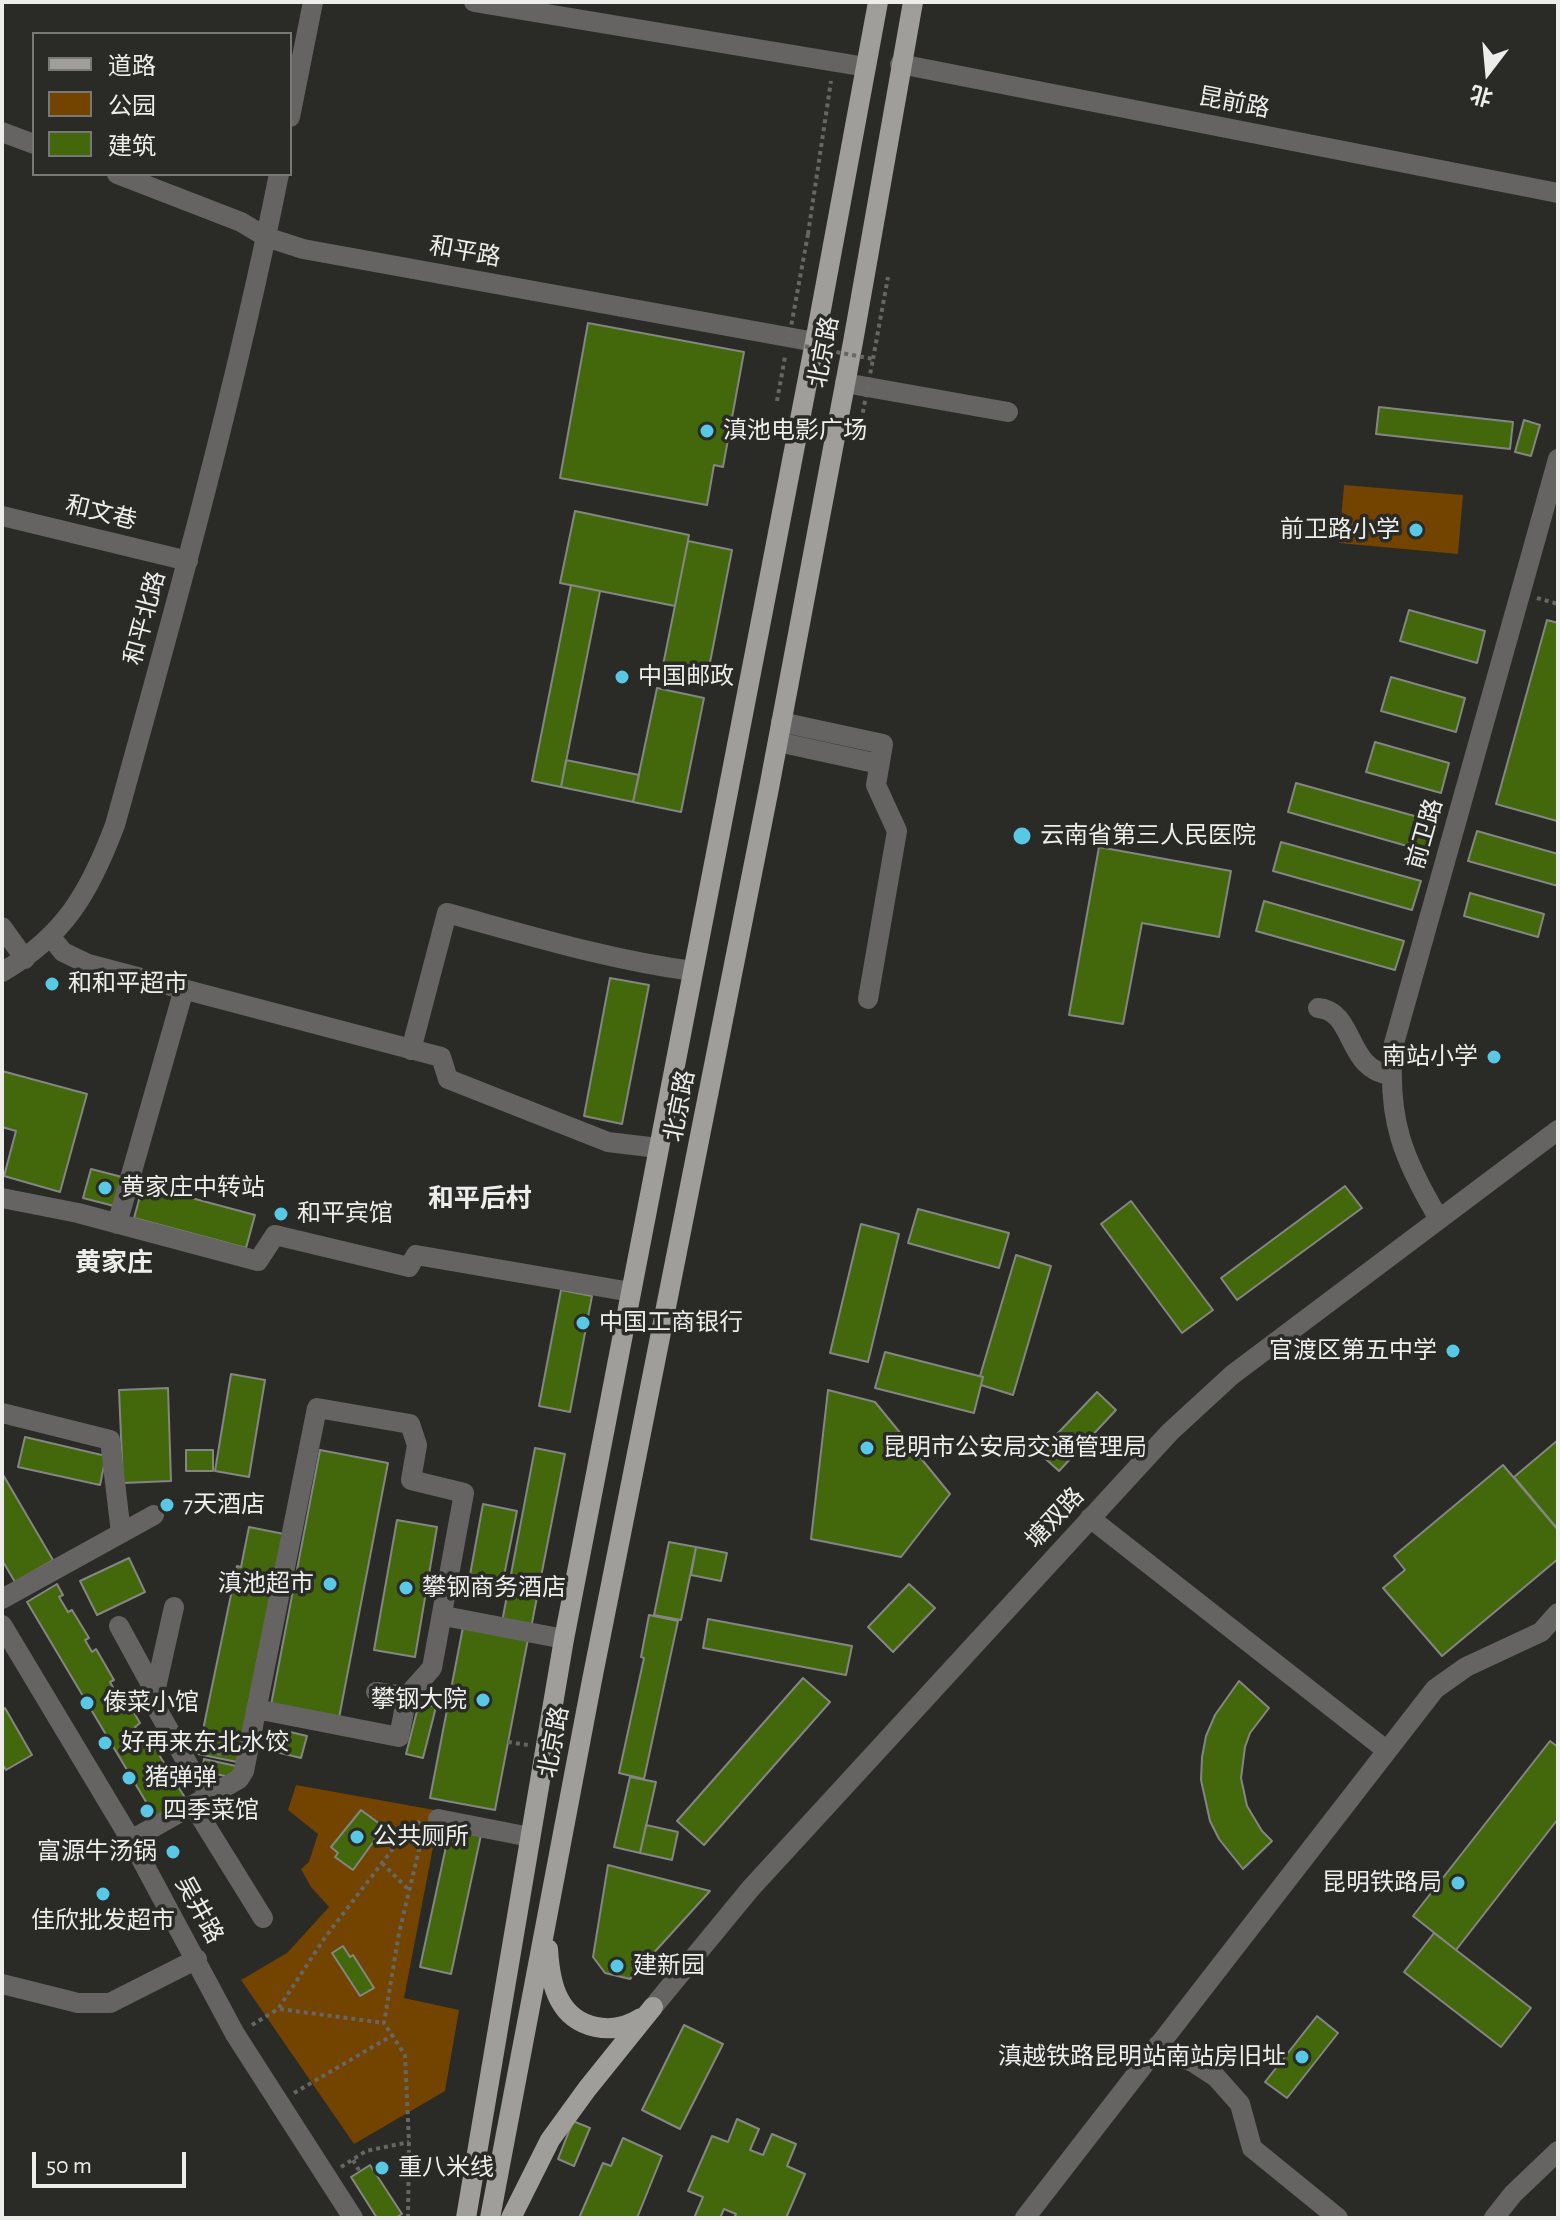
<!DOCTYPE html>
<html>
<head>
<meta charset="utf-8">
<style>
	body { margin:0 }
	#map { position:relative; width:1560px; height:2220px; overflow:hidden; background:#2a2a27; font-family:"Alegreya Sans","Noto Sans SC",sans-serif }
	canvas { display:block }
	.frame { position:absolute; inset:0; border:4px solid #ededeb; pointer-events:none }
	.legend { position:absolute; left:32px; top:32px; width:260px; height:144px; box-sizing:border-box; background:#2a2a27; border:2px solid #787875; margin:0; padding:10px 14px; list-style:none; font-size:24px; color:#ededeb }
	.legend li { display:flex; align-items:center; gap:16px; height:40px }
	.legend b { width:40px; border:2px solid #787875 }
	.north { position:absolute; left:1448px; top:32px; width:80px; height:80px; -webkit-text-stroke:6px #2a2a27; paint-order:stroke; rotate:196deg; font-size:22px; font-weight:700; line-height:32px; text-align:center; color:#ededeb }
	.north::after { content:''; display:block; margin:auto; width:28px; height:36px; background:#ededeb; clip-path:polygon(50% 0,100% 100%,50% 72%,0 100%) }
	.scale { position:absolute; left:32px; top:2152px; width:154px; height:36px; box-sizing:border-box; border:4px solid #ededeb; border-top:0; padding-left:10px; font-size:24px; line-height:28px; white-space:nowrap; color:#ededeb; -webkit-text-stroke:6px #2a2a27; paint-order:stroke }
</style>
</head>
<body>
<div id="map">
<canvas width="1560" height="2220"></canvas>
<div class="frame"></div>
<ul class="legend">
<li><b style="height:10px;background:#a09e9b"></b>道路</li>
<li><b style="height:22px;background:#734300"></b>公园</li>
<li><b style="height:22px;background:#43680c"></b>建筑</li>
</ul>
<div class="north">北</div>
<div class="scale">50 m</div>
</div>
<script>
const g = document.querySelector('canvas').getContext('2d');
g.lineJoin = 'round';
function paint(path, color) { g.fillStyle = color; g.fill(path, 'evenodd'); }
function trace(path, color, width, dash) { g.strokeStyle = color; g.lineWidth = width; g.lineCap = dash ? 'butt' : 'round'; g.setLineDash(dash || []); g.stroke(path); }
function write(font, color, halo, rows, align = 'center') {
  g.font = font + ' "Alegreya Sans","Noto Sans SC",sans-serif'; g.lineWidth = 7; g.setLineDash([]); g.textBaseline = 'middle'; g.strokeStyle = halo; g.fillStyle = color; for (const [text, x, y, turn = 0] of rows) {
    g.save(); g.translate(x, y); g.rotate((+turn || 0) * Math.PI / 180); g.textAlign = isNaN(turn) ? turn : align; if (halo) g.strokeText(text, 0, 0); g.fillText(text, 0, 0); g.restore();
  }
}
paint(new Path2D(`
	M1344,485l119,10 -5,59 -119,-11z
	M296,1785l144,26 -36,187 55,12 -14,81 -91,53 -113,-164 46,-27 42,-46 -18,-20 -10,-18 8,-7 9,-28 -30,-24z`), '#734300');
const building = new Path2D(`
	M588,323l156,29 -21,115 -9,-2 -7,40 -147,-27z
	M1379,407l134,15 -3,27 -134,-15z
	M1524,420l16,5 -9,31 -16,-4z
	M575,511l114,24 -14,71 -115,-23z
	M688,541l44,9 -26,133 -45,-8z
	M571,585l29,6 -39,196 -29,-6z
	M1409,610l76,21 -8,32 -77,-22z
	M1547,620l11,3 -1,198 -61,-17z
	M1391,677l74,21 -9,34 -75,-21z
	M657,688l47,10 -23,114 -48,-10z
	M1375,742l74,21 -8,30 -75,-21z
	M566,760l73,15 -6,27 -72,-15z
	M1296,783l140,39 -8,30 -140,-40z
	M1477,831l81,23v32l-90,-25z
	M1281,842l140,39 -9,29 -139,-39z
	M1099,847l132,24 -12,66 -77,-14 -19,101 -54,-9z
	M1470,893l74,21 -6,23 -74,-21z
	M1264,901l140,40 -9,29 -139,-39z
	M610,978l39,7 -27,139 -38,-8z
	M2,1071l85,23 -27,98 -56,-16 12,-45 -14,-4z
	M91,1169l35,9 -8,29 -35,-9z
	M143,1185l112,30 -9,33 -112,-30z
	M1345,1186l17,22 -125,92 -16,-22z
	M1131,1201l82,109 -31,23 -81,-109z
	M918,1209l91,24 -10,35 -91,-25z
	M861,1224l38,10 -31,128 -38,-9z
	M1016,1255l35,11 -38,129 -32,-10 2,-8 -3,-1z
	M561,1290l31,6 -22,116 -31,-6z
	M885,1352l98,25 -9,36 -99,-25z
	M231,1374l34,6 -16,97 -34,-6z
	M168,1388l3,93 -48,2 -4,-93z
	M828,1390l47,12 75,92 -49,63 -90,-18z
	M1097,1392l19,18 -57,61 -20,-18z
	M25,1437l81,19 -6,29 -82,-18z
	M1558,1440v84l-3,2 -41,-49z
	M535,1448l30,6 -34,174 -29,-6z
	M186,1450h27v21h-27z
	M320,1450l68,13 -49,255 -68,-13z
	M1503,1465l55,65v29l-116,97 -59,-68 22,-18 -11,-14z
	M2,1473l51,87 -38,22 -13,-22z
	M483,1504l34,7 -14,70 -33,-6z
	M397,1520l40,7 -22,130 -41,-7z
	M249,1527l35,7 -47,228 -39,-8 39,-188 4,1z
	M669,1542l27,5 -15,73 -27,-5z
	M696,1547l31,6 -6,28 -30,-6z
	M129,1558l16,34 -48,23 -17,-34z
	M57,1584l6,11 -4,2 9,15 4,-2 17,28 -4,2 7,12 4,-3 18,31 -4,2 8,14 5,-2 17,29 -5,4 9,14 5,-3 18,30 -6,4 7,12 6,-4 15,24 -31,18 -131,-220z
	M909,1584l26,24 -42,44 -25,-25z
	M649,1615l29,6 -34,158 -25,-6 25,-115 -3,-1z
	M708,1619l144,27 -6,29 -143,-27z
	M463,1627l65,12 -33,171 -65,-12z
	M803,1678l27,24 -126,143 -27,-24z
	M1239,1681l30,27 -19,25 -5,14 -4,31 6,28 15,25 10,10 -29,28 -24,-30 -9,-18 -9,-41 1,-23 4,-21 9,-21z
	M419,1703l17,4 -13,51 -17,-4z
	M5,1708l27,47 -26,15 -4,-6v-54z
	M282,1730l25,6 -6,22 -25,-6z
	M1550,1741l8,6v72l-102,131 -43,-34z
	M204,1759l32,7 -2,12 -32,-7z
	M630,1777l26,5 -16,71 -26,-6z
	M361,1810l23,17 -31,43 -18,-13 3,-4 -7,-6z
	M646,1825l32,7 -6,28 -32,-7z
	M450,1828l31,7 -30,139 -31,-7z
	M608,1865l102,26 -80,88 -25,-6 -12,-16z
	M1434,1933l97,75 -30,39 -97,-75z
	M343,1946l7,11 3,-2 21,33 -14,8 -28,-43z
	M1317,2016l21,17 -51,65 -22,-16z
	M684,2025l39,19 -43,85 -38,-19z
	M737,2119l22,10 -9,21 13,5 9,-21 24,10 -9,22 18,8 -19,44h-52l2,-4 -12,-5 -4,9h-26l9,-21 -15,-6 24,-55 16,6z
	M573,2121l17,7 -16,38 -16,-7z
	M623,2138l39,18 -25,62h-58l24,-55 8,3z
	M370,2165l32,49 -7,4h-18l-26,-41z`);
paint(building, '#43680c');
trace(building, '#848683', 2);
trace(new Path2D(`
	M808,234l23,-153
	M873,359l15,-82
	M777,401l8,-44
	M1537,598l21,6
	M508,1742l20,3
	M217,1754l10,1
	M382,1863l27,27
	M280,2009l104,14
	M252,2025l26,-16 48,-73 79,-103 15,-12
	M294,2093l99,-58
	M353,2160l7,12
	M341,2167l25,-16 43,-9
	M408,2218l1,-76 -4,-87 -21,-32 15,-90 25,-104`), '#666664', 4, [4, 4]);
trace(new Path2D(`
	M474,2l392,65
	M900,64l658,129
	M290,117l23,-115
	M2,132l32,12
	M117,174l124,48 25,15 37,12 512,93
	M845,383l163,29
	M2,516l186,45
	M781,722l102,22 -7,41 21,46 -29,168
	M778,742l101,22
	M2,927l23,32
	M51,937l12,15 25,12 353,93 7,22 160,63 50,6
	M2,972c63,-36 88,-81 113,-147 60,-216 120,-432 164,-651
	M1318,1008c38,3 27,62 73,67
	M411,1050l36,-137c81,22 162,47 246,58
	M2,1198l76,15 180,48 17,-26 134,32 7,-12 215,37
	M1439,1219c-36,-60 -52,-100 -46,-172l165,-588
	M117,1224l67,-235
	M2,1413l108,27 11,93
	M1090,1518l296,232
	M2,1599l152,-84
	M444,1616l120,23
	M2,1625l129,215 104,194 118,184
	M119,1626l36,66 2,17 33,59 21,27
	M155,1692l19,-85
	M376,1692l31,4
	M193,1805l70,113
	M438,1819l92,18
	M131,1840l108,-61 5,-8 73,-363 93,16 7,21 -6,35 53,13 -32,175 -25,28 -8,41 -143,-28
	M2,1984l76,19h32l87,-44
	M653,2007l98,-119 419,-456 62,-57 326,-245
	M1158,2045l14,11 21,6 23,15 24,27 12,44 86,70
	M1025,2218l410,-529 31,-22 75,-35 17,-19
	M1494,2218l19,-24 45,-43`), '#656463', 20);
trace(new Path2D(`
	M548,1949c1,16 3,35 11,50 16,31 54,37 82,19
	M466,2218l98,-579 251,-1297 63,-340
	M490,2218l102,-538 177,-892 84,-446 60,-340
	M511,2218l39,-78 37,-51 66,-82`), '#a09e9b', 20);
trace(new Path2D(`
	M808,234l-20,109 85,16 -11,58`), '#666664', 4, [4, 4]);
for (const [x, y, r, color] of [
	[707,431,8,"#58c8e4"],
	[1416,530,8,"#58c8e4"],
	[622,677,8,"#58c8e4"],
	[1022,836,10,"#58c8e4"],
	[52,984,8,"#58c8e4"],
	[1494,1057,8,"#58c8e4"],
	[105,1188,8,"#58c8e4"],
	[281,1214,8,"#58c8e4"],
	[583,1323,8,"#58c8e4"],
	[1453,1351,8,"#58c8e4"],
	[867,1448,8,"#58c8e4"],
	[167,1505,8,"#58c8e4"],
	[330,1584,8,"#58c8e4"],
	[406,1588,8,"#58c8e4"],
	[483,1700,8,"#58c8e4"],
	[87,1703,8,"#58c8e4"],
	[105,1743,8,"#58c8e4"],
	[129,1778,8,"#58c8e4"],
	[147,1811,8,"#58c8e4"],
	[357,1837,8,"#58c8e4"],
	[173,1852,8,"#58c8e4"],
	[1458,1883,8,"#58c8e4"],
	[103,1894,8,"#58c8e4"],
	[617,1966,8,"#58c8e4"],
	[1302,2057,8,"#58c8e4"],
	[382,2168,8,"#58c8e4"]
]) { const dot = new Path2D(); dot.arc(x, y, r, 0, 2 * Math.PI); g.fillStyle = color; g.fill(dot); trace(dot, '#2a2a27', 3); }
write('24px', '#ededeb', '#2a2a27', [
	["昆前路",1234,103,11],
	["和平路",465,252,10],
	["北京路",824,352,-79],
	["和文巷",101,513,14],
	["和平北路",145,618,-75],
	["前卫路",1425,834,-74],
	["北京路",680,1106,-79],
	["塘双路",1055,1518,-47],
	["北京路",554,1742,-79],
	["吴井路",199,1910,61]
]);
write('24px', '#ededeb', '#2a2a27', [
	["滇池电影广场",723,431],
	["前卫路小学",1400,530,"right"],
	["中国邮政",638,677],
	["云南省第三人民医院",1040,836],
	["和和平超市",68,984],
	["南站小学",1478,1057,"right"],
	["黄家庄中转站",121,1188],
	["和平宾馆",297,1214],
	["中国工商银行",599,1323],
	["官渡区第五中学",1437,1351,"right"],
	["昆明市公安局交通管理局",883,1448],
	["7天酒店",183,1505],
	["滇池超市",314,1584,"right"],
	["攀钢商务酒店",422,1588],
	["攀钢大院",467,1700,"right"],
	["傣菜小馆",103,1703],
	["好再来东北水饺",121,1743],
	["猪弹弹",145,1778],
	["四季菜馆",163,1811],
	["公共厕所",373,1837],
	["富源牛汤锅",157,1852,"right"],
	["昆明铁路局",1442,1883,"right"],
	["佳欣批发超市",103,1921,"center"],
	["建新园",633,1966],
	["滇越铁路昆明站南站房旧址",1286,2057,"right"],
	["重八米线",398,2168]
], 'left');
write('bold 26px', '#ededeb', '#2a2a27', [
	["和平后村",480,1199],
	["黄家庄",114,1263]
]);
</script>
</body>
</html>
